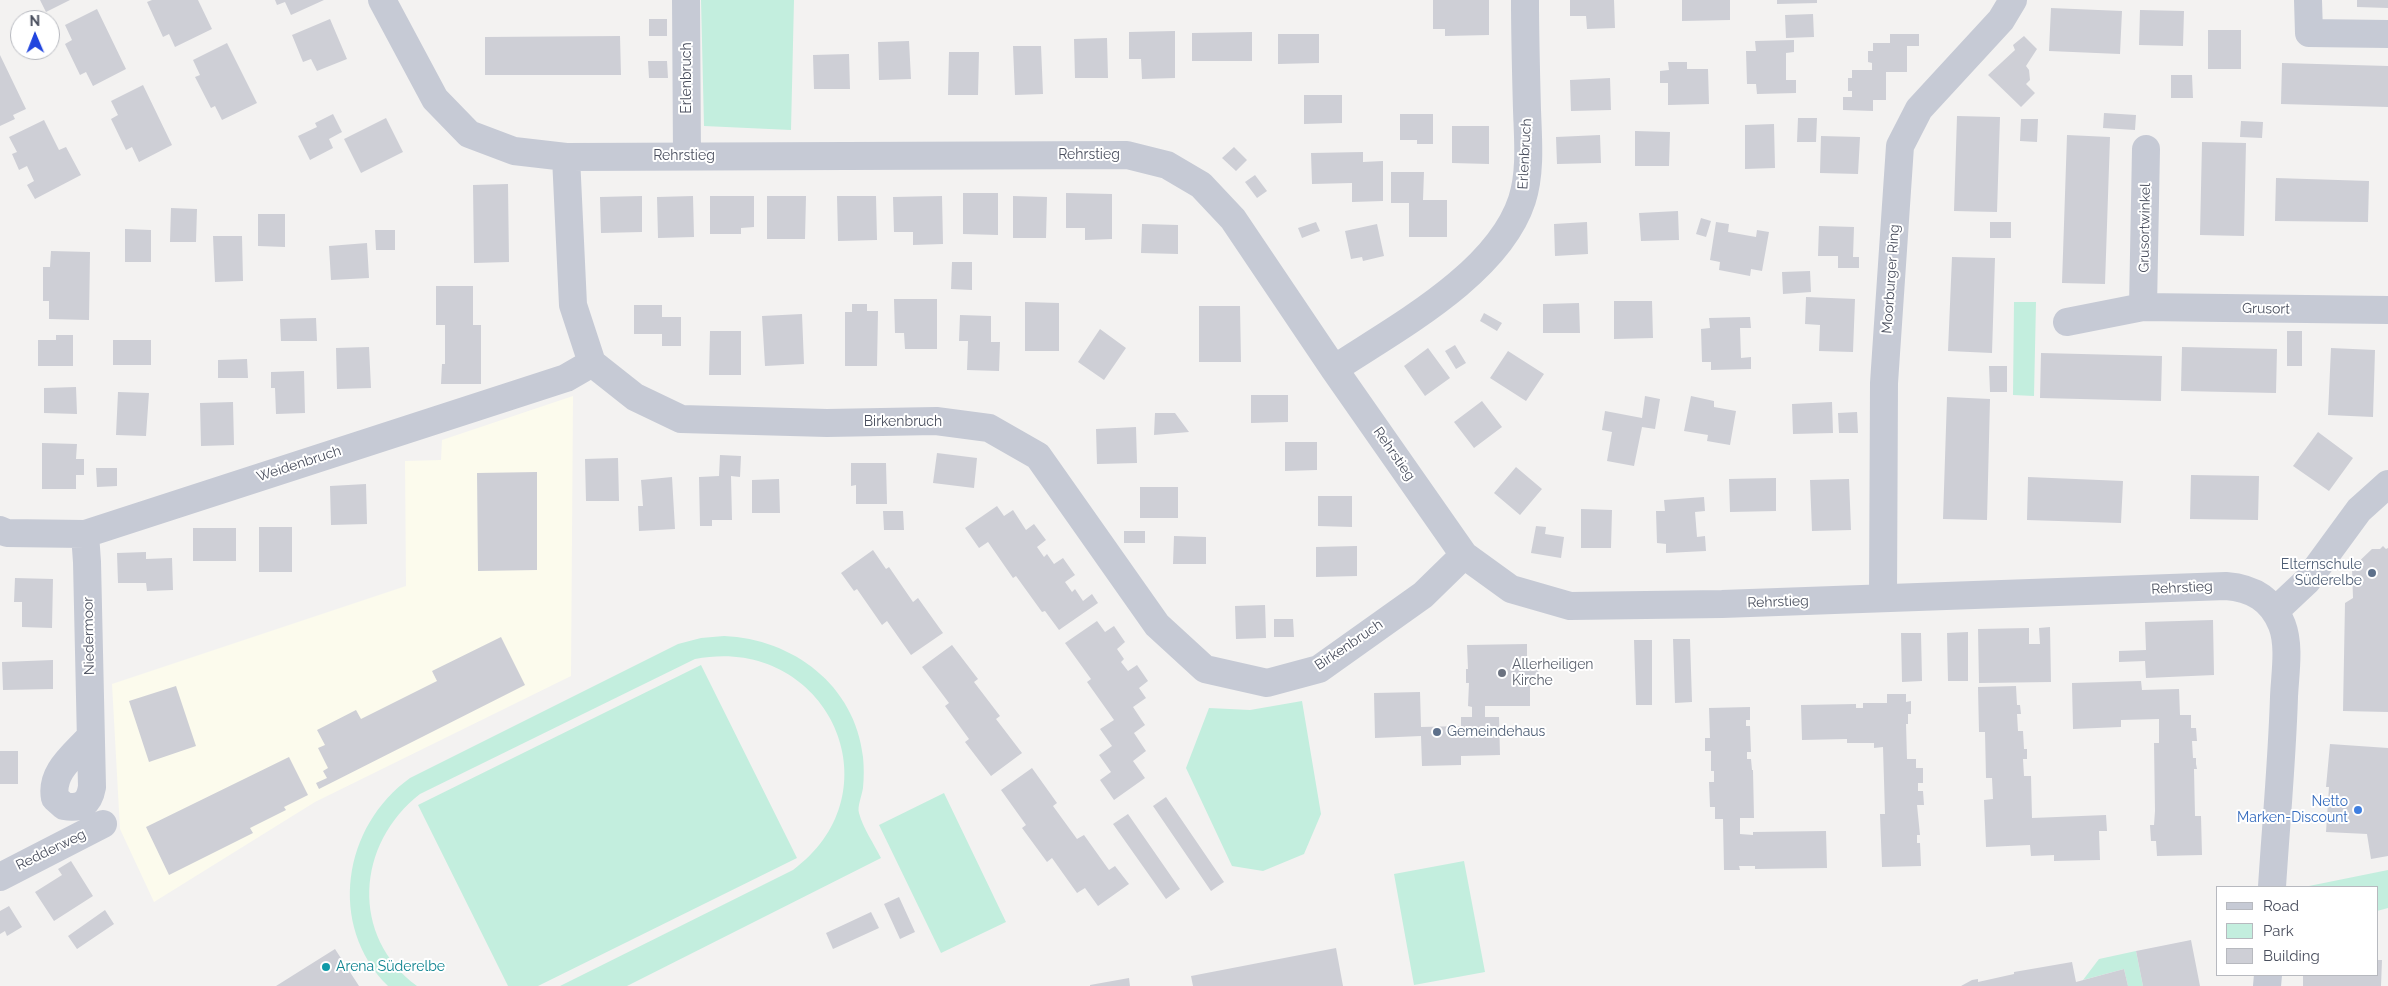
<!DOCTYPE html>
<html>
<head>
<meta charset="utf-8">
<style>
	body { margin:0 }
	#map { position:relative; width:2388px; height:986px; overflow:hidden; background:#f3f2f1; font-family:Raleway,sans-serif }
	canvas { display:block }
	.legend { position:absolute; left:2216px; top:886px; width:162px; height:90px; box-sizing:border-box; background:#fff; border:1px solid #b7b9bf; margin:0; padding:6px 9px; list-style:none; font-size:15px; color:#4a4f5e }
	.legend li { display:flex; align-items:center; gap:10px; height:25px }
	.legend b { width:25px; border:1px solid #b7b9bf }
	.north { position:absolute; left:10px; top:10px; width:50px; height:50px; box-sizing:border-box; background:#fff; border:1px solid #b7b9bf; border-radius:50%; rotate:359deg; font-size:14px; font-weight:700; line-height:20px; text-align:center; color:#4a4f5e }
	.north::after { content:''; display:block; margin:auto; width:18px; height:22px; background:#2145de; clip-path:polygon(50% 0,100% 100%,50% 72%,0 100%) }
</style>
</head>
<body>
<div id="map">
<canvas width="2388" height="986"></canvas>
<ul class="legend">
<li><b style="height:6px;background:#c6cad5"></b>Road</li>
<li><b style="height:14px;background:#c3eede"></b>Park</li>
<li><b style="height:14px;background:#cecfd6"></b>Building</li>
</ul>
<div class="north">N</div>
</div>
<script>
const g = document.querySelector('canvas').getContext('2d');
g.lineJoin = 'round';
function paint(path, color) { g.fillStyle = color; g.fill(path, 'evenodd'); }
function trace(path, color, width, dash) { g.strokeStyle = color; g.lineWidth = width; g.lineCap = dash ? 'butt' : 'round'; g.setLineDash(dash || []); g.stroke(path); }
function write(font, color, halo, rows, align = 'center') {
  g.font = font + ' Raleway,sans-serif'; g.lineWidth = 4; g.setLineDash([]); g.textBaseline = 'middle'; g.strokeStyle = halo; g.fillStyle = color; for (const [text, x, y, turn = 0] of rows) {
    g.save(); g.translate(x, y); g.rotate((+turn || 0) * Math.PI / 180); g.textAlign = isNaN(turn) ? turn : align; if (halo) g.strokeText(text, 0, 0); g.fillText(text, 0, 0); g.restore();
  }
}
paint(new Path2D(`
	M573,396l-2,280 -256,126 -161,100 -34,-73 -8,-145 294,-98 -1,-125 36,-1 1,-20z`), '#fcfbed');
paint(new Path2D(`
	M701,0h93l-3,130 -87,-4z
	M2014,302h22l-2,94 -21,-1z
	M724,636c69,3 131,49 139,121 1,10 1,20 0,31 -1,7 -6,19 -4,25 4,15 15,31 22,45l-254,128h-67l233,-116c108,-79 33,-237 -98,-211l-275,135c-64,50 -70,142 -3,192h-29c-61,-61 -45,-160 22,-208l268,-134 23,-6z
	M701,665l96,193 -259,128h-30l-90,-181z
	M1302,701l19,113 -17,40 -41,17 -31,-5 -46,-98 23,-60 41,2z
	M944,793l62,129 -65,31 -62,-128z
	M1464,861l21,111 -71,13 -20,-111z
	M2388,870v38l-11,3v-24h-73z
	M2136,951l7,35h-15l-4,-17 -41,11 16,-21z`), '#c3eede');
paint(new Path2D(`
	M40,0h30l-24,12z
	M152,0h46l14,29 -37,18 -6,-13 -6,3 -16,-35z
	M275,0h49l-33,15 -6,-13 -8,3z
	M1433,0h56v35l-44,1v-7h-12z
	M1570,0h44l1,28 -28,1 -1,-13h-16z
	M1682,0h48v20l-48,1z
	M1777,0h40v3l-40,1z
	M2357,0h31v8l-31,-1z
	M2051,8l71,3 -2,43 -71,-3z
	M97,9l29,60 -33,17 -7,-14 -6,3 -15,-31 7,-4 -7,-15z
	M2140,10l44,1 -1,35 -44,-1z
	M1813,14l1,23 -28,1 -1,-23z
	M330,19l17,40 -30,12 -6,-12 -8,3 -11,-27z
	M649,19h18v17h-18z
	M2208,30h33v39h-33z
	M1175,31v47l-33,1 -1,-20h-12v-27z
	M1252,32v29h-60v-28z
	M1278,34h41v29l-41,1z
	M1890,34h29v12h-12v26h-21v28h-13v11l-30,-1v-13h9v-6h-4v-13h4v-8h20v-7l-4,-1v-11h5v-8h17z
	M620,36l1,39h-136v-38z
	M2024,36l13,13 -11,17 3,4 1,10 -4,4 9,9 -14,14 -33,-32 27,-25 -2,-5z
	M1107,38l1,40h-33l-1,-39z
	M1794,40v12l-8,1v27h10v13l-39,1 -1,-10h-9l-1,-33h10l-1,-10z
	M909,41l2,38 -32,1 -1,-38z
	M227,43l30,60 -35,17 -7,-14 -4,2 -16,-31 5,-2 -7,-15z
	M1013,46h28l2,48 -28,1z
	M949,52h30l-1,43h-30z
	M849,54l1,35h-36l-1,-34z
	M0,55l26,54 -13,6 2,4 -15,7z
	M648,61h19l1,17h-19z
	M1668,62h19v7h21l1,35 -41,1v-22h-8v-12l9,-1z
	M2282,63l106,3v41l-107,-3z
	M2171,75h21l1,23h-22z
	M1610,78l1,32 -40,1 -1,-31z
	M143,85l29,60 -33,17 -7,-15 -6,3 -15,-31 7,-4 -7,-14z
	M1304,95h38v28l-38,1z
	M2104,113l32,2 -1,15 -32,-2z
	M333,114l9,18 -13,7 4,9 -23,12 -12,-24 19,-9 -2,-4z
	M1400,114h33v30h-16v-4h-17z
	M1957,116l43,1 -3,95 -43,-1z
	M386,118l17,34 -42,21 -17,-34z
	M1798,118h19l-1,24h-19z
	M2021,119h17l-1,23 -17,-1z
	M44,120l15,30 7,-3 15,28 -46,24 -8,-14 7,-4 -7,-15 -8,4 -7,-16 5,-2 -8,-15z
	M2241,121l22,1 -1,16 -22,-1z
	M1774,124l1,44 -30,1v-44z
	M1452,126h37v38l-37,-1z
	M1635,131l35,1 -1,34h-34z
	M1600,135l1,28 -44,1 -1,-27z
	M2067,135l43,2 -5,147 -43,-1z
	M1821,136l39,1 -2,37 -38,-1z
	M2202,142l44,1 -2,93 -44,-1z
	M1234,147l13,13 -11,11 -14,-13z
	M1363,152v10l20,-1v40l-31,1v-19l-40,1 -1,-31z
	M1391,172h33l-1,28h24v37h-38v-34h-18z
	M1255,175l12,16 -10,7 -12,-16z
	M2276,178l93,3 -1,41 -93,-1z
	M508,184l1,78 -35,1 -1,-78z
	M963,193h35v42l-35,-1z
	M1066,193l46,1v45l-27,1v-12h-19z
	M642,196v36l-41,1 -1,-36z
	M693,196l1,41 -36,1 -1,-41z
	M710,196h44v31l-13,1v6h-31z
	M767,196h39l-1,43h-38z
	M837,196h39l1,44 -39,1z
	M942,196l1,48 -30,1v-13h-19l-1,-35z
	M1013,196l34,1 -1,41h-33z
	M171,208l26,1 -1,33h-26z
	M1678,211l1,29 -38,1 -2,-28z
	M258,214h27v33l-27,-1z
	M1701,218l10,3 -5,16 -10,-3z
	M1316,222l4,9 -18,7 -4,-10z
	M1587,222l1,32 -33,2 -1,-32z
	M1716,222l13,2 -1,8 28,5 1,-7 12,2 -7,39 -11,-2 -1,7 -31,-6 1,-8 -10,-2z
	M1990,222h21v16h-21z
	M1142,224l36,1v29l-37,-1z
	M1377,224l7,32 -21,5 -1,-4 -11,2 -6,-28z
	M1819,226l35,1 -1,30h6v11h-21v-12h-20z
	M125,229l26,1v32h-26z
	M375,230h20v20h-19z
	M213,236h29l1,45 -28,1z
	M367,243l2,35 -38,2 -2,-34z
	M51,251l39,1 -1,68 -40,-1v-18h-6v-34h7z
	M1952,257l43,1 -3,95 -44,-2z
	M952,262h20v28l-21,-1z
	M1810,271l1,21 -28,2 -1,-22z
	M436,286h37v39h8v59h-40l1,-20h3v-39h-9z
	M1806,297l49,2 -2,53 -34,-1 1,-26 -15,-1z
	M894,299h43v50h-32l-1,-16h-9z
	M1614,301h38l1,37 -39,1z
	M1025,302l34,1v48h-34z
	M1579,303l1,30h-37v-29z
	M852,304h15v7h11l-1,55h-32v-54h7z
	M634,305h28v12h19v29h-19v-12h-28z
	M1199,306h41l1,56h-42z
	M1484,313l18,10 -5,8 -17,-10z
	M802,314l2,50 -39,2 -3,-50z
	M960,315l31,1v26h9l-1,29 -32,-1 1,-29h-9z
	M1750,317l1,11h-11l1,30 10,-1v12l-40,1v-8h-9l-1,-33 9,-1 -1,-10z
	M316,318l1,23h-36l-1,-22z
	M1100,329l26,19 -22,32 -26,-18z
	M710,331h31v44h-32z
	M2287,331h15v35h-15z
	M56,335h17v31h-35v-26h18z
	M113,340h38v25h-38z
	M1455,345l11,18 -10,6 -11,-18z
	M369,347l2,41 -34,1 -1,-41z
	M2182,347l95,2 -1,44 -95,-2z
	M1428,348l22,30 -25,18 -21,-30z
	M2331,348l44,2 -2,67 -45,-2z
	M1508,351l36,23 -18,27 -36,-23z
	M2041,353l121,3 -1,45 -121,-3z
	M247,359l1,19h-30v-18z
	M1989,366h18v26h-17z
	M304,371l1,42 -29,1 -1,-26h-4v-16z
	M76,387l1,27 -33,-1v-25z
	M118,392l31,1 -3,43 -30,-1z
	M1251,395h37v27l-37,1z
	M1645,396l15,3 -5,30 -13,-2 -8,39 -27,-5 5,-29 -10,-2 3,-19 37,7z
	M1691,396l23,5v6l22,4 -6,34 -23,-4 1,-6 -24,-4z
	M1947,397l43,2 -3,121 -44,-1z
	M1482,401l20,26 -28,21 -20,-26z
	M233,402l1,43 -33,1 -1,-43z
	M1832,402l1,31 -40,1 -1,-30z
	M1857,412l1,21h-19l-1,-20z
	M1155,413h20l14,19 -35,3z
	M1136,427l1,36 -40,1 -1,-35z
	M2318,432l35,26 -24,33 -36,-25z
	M1285,442h32v28l-32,1z
	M42,443l35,1 -1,15h8v16h-8v14h-34z
	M937,453l40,5 -3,30 -41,-5z
	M720,455l21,1 -1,21 -9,-1 1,44h-20v6h-12l-1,-49 20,-1z
	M618,458l1,43h-33l-1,-42z
	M851,463h35l1,41h-31v-19l-5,1z
	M1516,467l26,22 -22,26 -26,-22z
	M96,468h21v18l-20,1z
	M537,472v98l-59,1 -1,-98z
	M2191,475l68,1 -1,44 -68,-1z
	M672,477l3,52 -36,2 -1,-25h5l-2,-26z
	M2028,477l95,4 -2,42 -94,-3z
	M1776,478v33l-46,1 -1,-33z
	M779,479l1,34h-28v-33z
	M1849,479l2,51 -39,1 -2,-51z
	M366,484l1,40 -36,1 -1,-39z
	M1140,487h38v31h-38z
	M1318,496h34v31l-34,-1z
	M1704,497l1,14 -10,1 2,25 8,-1 1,15 -40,2v-9l-9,-1 -1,-32h9l-1,-11z
	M997,506l7,10 9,-6 13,20 8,-6 12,16 -9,7 7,10 3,-3 7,10 9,-6 12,17 -10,7 7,10 3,-3 8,12 9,-7 6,9 -39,27 -14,-19 -3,1 -26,-36 -3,2 -25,-36 -9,6 -14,-20z
	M1581,509l31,1 -1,38h-30z
	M883,511h20l1,19h-20z
	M1536,526l10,1 -1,7 19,3 -3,21 -30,-5z
	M259,527h33v45h-33z
	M193,528h43v33h-43z
	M1124,531h21v12h-21z
	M1174,536l32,1v27h-33z
	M1357,546v30l-41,1v-30z
	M2383,546l3,3 2,-1v164l-45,-1 2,-108 8,-5 -1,-30 20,-19h8z
	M873,550l13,19 3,-2 24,35 5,-4 25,35 -32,22 -24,-34 -5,4 -25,-36 -3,2 -13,-18z
	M146,552v7l26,-1 1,32 -26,1 -1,-8h-28l-1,-30z
	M15,578l38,1 -1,49 -30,-1v-25h-8z
	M1265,605l1,33 -30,1 -1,-33z
	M1274,619h19l1,18h-20z
	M2213,620l1,55 -68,3 -1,-17 -26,1v-11l27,-1 -1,-28z
	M1097,621l8,11 9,-6 11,16 -8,7 7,10 -3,3 7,9 9,-6 11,16 -9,7 7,10 -13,9 12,18 -11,8 12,18 -13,10 12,17 -31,22 -14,-20 11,-8 -12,-17 13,-9 -12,-17 14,-9 -27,-38 4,-3 -26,-36z
	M2050,627l1,55 -72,1 -1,-54 51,-1v16h11l-1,-16z
	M1968,632v49h-20l-1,-48z
	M1901,633h20l1,48 -20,1z
	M501,637l24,48 -206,104 -3,-6 11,-5 -4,-7 5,-3 -10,-20 7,-3 -8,-15 39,-20 5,9 76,-38 -5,-10z
	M1673,639h17l2,63 -17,1z
	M1634,640h18v65h-16z
	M1527,644v19l7,2 4,5 1,7 -2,6 -7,4v19h-45v11h14l1,38 -39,1v9l-39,1 -1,-30 -46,2 -1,-45 46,-1 1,35 40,-1v-9h11v-10l-4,-1 1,-23h-3v-14h2l-1,-24z
	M952,645l26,34 -4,3 26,34 -4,3 26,34 -31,23 -26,-34 4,-3 -24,-33 4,-3 -27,-36z
	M53,660v29l-50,1 -1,-28z
	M2141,681l1,9 37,-1 1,26h11v13h5l1,13h-5l1,17h3v6l1,5h-3l1,47h6l1,39 -45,1 -1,-15h-5l-1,-16h4l1,-14 -1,-68h5v-24l-38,1v7l-48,2 -1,-46z
	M176,686l20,60 -47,16 -20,-61z
	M2016,686l1,19h3l1,9h-4l1,17h5l1,18h3v10h-4l1,17h7l1,42 74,-3 1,16h-8l1,29 -46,1v-6l-23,1 -1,-11 -44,2 -2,-47 9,-1 -1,-21h-6l-1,-46h-6l-1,-45z
	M1887,694h19v8l5,-1v13h-3v10h-2l1,35h9v9h7v15h-5v8h5l1,14h-7l3,30h-3v8h3l1,23 -39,1 -2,-53h5l-2,-67 -9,1v-5h-27v-4l-45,1 -1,-35 55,-1v4h7v-5h24z
	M1750,707v13h-4v6h4l1,26h-4v7h4l1,11h1l1,48h-14v16l13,1v-3l73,-1 1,37 -72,1v-3h-16l1,4h-16l-1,-51h-8v-12h-5l-1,-25h5v-11h-3v-20h-6v-13h5l-1,-30z
	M2330,744l58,4v108l-17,3 -4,-25 -41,-2 3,-45h-3z
	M0,751h18v33h-18z
	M289,757l19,38 -24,12 2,3 -36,18 3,5 -84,42 -23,-48z
	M1032,768l25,35 -4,3 24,33 7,-4 25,35 6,-4 14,18 -31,22 -13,-18 -8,5 -25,-35 -5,4 -25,-34 4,-3 -25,-35z
	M1166,797l58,85 -13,9 -58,-85z
	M1128,814l52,75 -14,10 -53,-75z
	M71,861l22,35 -39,25 -19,-29 27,-17 -4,-6z
	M899,897l16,35 -15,7 -16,-35z
	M9,906l13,21 -15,9 -2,-5 -5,3v-23z
	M105,910l9,14 -37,25 -9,-13z
	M871,912l8,16 -46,21 -7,-16z
	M2191,940l9,46h-57l-7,-35z
	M1336,948l7,38h-150l-2,-10z
	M335,949l24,37h-83z
	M2377,960h5l-1,26h-78v-11h74z
	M2072,962l4,20 48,-13 4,17h-167l11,-6 6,-1v3l36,-8v-2z
	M1129,978l1,8h-40v-1z`), '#cecfd6');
trace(new Path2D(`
	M382,0l53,99 34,35 45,17 52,6 561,-2 40,10 34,20 32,34 101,150 130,186 47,34 59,17 152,-2 504,-18c26,2 46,13 56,39 8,21 3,49 2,72 -2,63 -8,127 -12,190
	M686,0l1,156
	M2308,0l1,33 79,1
	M566,157l7,148 19,58 43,34 46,22 146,4 109,-2 53,7 49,28 119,169 48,44 62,14 52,-14 104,-74 41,-40
	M2143,307l3,-158
	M2067,322l76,-15 245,3
	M1334,369c62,-41 164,-95 188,-169 9,-28 6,-61 5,-90 -1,-37 -2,-73 -2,-110
	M0,530l7,3 78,1 481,-156 26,-15
	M85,534l2,28 5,225c-3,17 -11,22 -28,19l-9,-8c-5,-26 19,-43 35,-61
	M1883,598l1,-215 16,-237 19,-37 82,-89 12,-20
	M2275,611l32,-30 52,-71 29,-26
	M0,877l103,-53
	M2267,986l1,-11`), '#c6cad5', 28);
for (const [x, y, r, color] of [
	[2372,573,5,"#5c6f8a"],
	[1502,673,5,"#6b7280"],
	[1437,732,5,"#5c6f8a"],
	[2358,810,5,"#3f7fe0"],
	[326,967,5,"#0f9aa8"]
]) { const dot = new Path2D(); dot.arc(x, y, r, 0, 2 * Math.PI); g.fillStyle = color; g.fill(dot); trace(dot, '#fff', 2); }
write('14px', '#4a4f5e', '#fff', [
	["Erlenbruch",687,78,-90],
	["Erlenbruch",1525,154,-87],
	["Rehrstieg",1089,155],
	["Rehrstieg",684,156],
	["Grusortwinkel",2145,228,-89],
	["Moorburger Ring",1891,279,-86],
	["Grusort",2266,309,1],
	["Birkenbruch",903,422],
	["Rehrstieg",1394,454,55],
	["Weidenbruch",299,464,-18],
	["Rehrstieg",2182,588,-3],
	["Rehrstieg",1778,602,-2],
	["Niedermoor",89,636,-91],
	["Birkenbruch",1349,645,-34],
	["Redderweg",51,850,-26]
]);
write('14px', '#4e5e75', '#fff', [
	["Elternschule",2362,565],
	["Süderelbe",2362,581],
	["Gemeindehaus",1447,732,"left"]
], 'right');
write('14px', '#5b616d', '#fff', [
	["Allerheiligen",1512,665],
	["Kirche",1512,681]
], 'left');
write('14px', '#366cbe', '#fff', [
	["Netto",2348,802],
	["Marken-Discount",2348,818]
], 'right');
write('14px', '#0d838f', '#fff', [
	["Arena Süderelbe",336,967]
], 'left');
</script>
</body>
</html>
